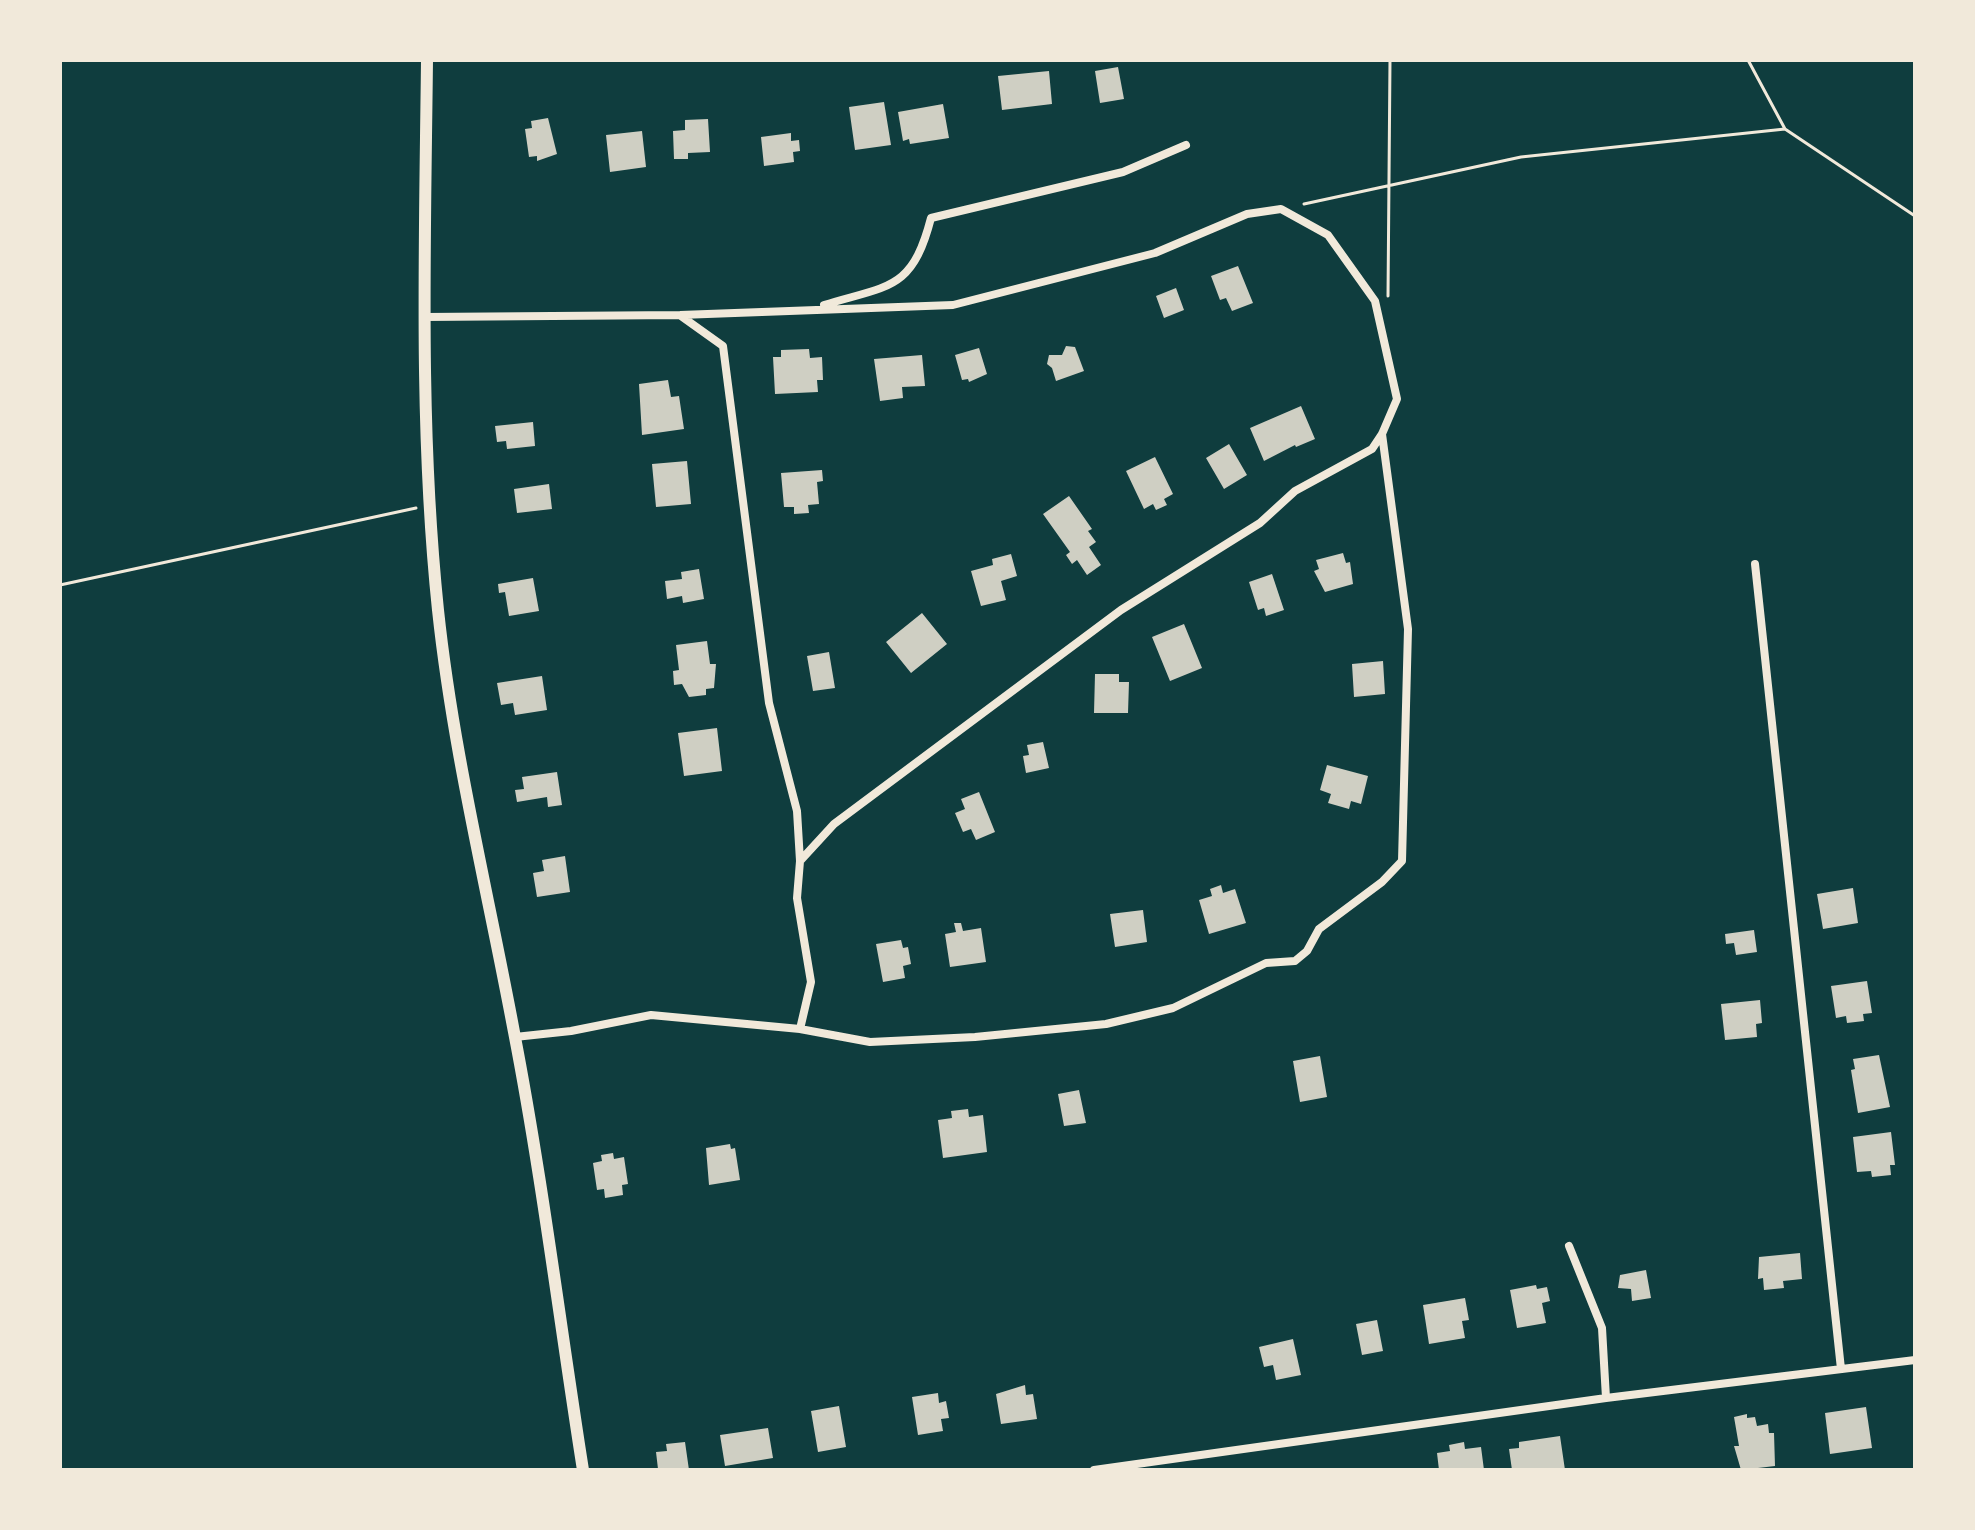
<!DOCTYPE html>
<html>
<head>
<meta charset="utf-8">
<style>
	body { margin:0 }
	#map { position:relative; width:1975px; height:1530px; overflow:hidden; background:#0f3d3e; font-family:Manrope,sans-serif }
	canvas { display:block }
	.frame { position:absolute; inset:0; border:62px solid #f1e9da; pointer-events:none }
</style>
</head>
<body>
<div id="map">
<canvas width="1975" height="1530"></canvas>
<div class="frame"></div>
</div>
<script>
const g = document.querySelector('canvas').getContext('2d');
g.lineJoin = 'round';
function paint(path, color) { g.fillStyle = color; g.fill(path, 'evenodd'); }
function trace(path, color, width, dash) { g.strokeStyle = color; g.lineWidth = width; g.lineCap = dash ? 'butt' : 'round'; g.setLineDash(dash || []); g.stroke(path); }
paint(new Path2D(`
	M1118,67l6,32 -24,4 -5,-32z
	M1049,71l3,33 -50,6 -4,-34z
	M884,102l7,43 -36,5 -6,-43z
	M943,104l6,34 -39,6 -1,-5 -6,2 -5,-29z
	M548,118l9,36 -20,7v-5l-8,1 -4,-28 7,-1 -1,-7z
	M708,119l2,33 -22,1v6h-14l-1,-28 12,-1v-10z
	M642,131l4,36 -36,5 -4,-37z
	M791,133v8l8,-1 1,11 -7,1 1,10 -30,4 -3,-29z
	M1238,266l15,37 -21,8 -6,-13 -6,2 -9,-24z
	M1176,288l8,22 -20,8 -8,-22z
	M1066,346l9,1 9,24 -28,10 -4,-13 -5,-4 2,-9h13z
	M979,348l8,26 -18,8 -1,-3 -6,1 -7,-25z
	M809,349l1,9 12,-1 1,23h-6l1,12 -43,2 -2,-37h8v-7z
	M922,355l3,31 -23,1 1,11 -23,3 -6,-42z
	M668,380l3,17 8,-1 5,33 -42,6 -3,-51z
	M1301,406l14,33 -19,8 -1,-2 -31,16 -14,-33z
	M533,422l2,24 -28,3 -1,-8 -9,1 -2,-16z
	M1229,444l18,31 -23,14 -18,-31z
	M1155,457l18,37 -9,5 3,6 -11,5 -3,-6 -9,5 -18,-38z
	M687,461l4,43 -35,3 -4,-43z
	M822,470l1,11 -6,1 2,22 -11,1 1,8 -15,1v-7h-10l-3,-34z
	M549,484l3,25 -35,4 -3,-24z
	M1069,496l23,33 -4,2 8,11 -7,5 12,18 -14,10 -10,-15 -5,4 -6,-9 4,-3 -27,-38z
	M1343,553l3,10 4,-1 3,22 -28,8 -11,-21 5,-2 -3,-9z
	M1011,554l6,22 -16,5 5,19 -25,6 -10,-35 22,-6 -1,-6z
	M699,569l5,30 -21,4 -1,-7 -15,3 -2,-18 17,-2 -1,-7z
	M1272,574l12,36 -18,6 -2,-8 -6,2 -9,-28z
	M533,578l6,33 -30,5 -4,-24 -6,1 -1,-9z
	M922,613l25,31 -36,29 -25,-31z
	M1184,624l18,44 -32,13 -18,-44z
	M707,641l3,23h6l-2,24 -8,1v6l-17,2 -7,-13 -8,1 -1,-14 6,-1 -3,-25z
	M829,652l6,36 -22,3 -6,-35z
	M1383,661l2,33 -31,3 -2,-33z
	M1095,674h24v8h10l-1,31h-34z
	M542,676l5,34 -32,5 -2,-12 -12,2 -4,-22z
	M717,728l5,43 -38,5 -6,-43z
	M1043,742l6,26 -23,5 -3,-17 6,-1 -2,-10z
	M1327,765l41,11 -7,28 -10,-3 -2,8 -21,-6 3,-9 -11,-4z
	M557,772l5,33 -14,2 -1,-10 -30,5 -2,-12 9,-1 -2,-12z
	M979,792l16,40 -19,8 -5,-11 -8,3 -8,-19 10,-4 -4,-10z
	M565,856l5,36 -33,5 -4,-24 11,-2 -2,-11z
	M1221,885l2,8 12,-4 11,34 -37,11 -10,-34 13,-4 -2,-7z
	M1853,888l5,35 -35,6 -6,-35z
	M1143,910l4,32 -32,5 -5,-33z
	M954,923h7l2,8 18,-3 5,34 -36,5 -5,-33 11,-2z
	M1754,930l3,22 -21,3 -2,-12 -8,1 -1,-10z
	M901,940l2,8 5,-1 3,17 -8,2 2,12 -22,4 -7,-38z
	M1867,981l5,32 -9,1 1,7 -17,2 -1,-7 -10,2 -5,-32z
	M1760,1000l2,23 -6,1 1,13 -32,3 -4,-36z
	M1879,1055l11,52 -32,6 -7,-43 4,-1 -2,-10z
	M1320,1056l7,41 -27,5 -7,-41z
	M1079,1090l7,33 -22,3 -6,-32z
	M968,1109l1,8 14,-2 4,37 -44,6 -5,-38 14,-2 -1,-7z
	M1891,1132l4,33h-5l1,10 -19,2 -1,-6 -14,1 -4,-35z
	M730,1144l1,5 4,-1 5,32 -31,5 -3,-37z
	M613,1153l1,6 10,-2 4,27 -6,1 1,10 -18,3 -1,-9 -7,1 -4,-27 9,-2 -1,-6z
	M1800,1253l2,26 -19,2 1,7 -20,2 -1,-12 -5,1 1,-22z
	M1646,1270l5,28 -19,3 -1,-12 -13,-1 2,-13z
	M1536,1285l1,4 10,-2 3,14 -8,2 4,20 -29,5 -7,-38z
	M1465,1298l4,22 -7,1 3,17 -36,6 -6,-39z
	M1377,1320l6,31 -21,4 -6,-31z
	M1293,1339l8,36 -25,5 -3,-15 -9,2 -5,-20z
	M1025,1385l1,10 7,-1 4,25 -36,5 -5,-30z
	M938,1393l1,10 7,-2 3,17 -8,1 2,12 -25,4 -6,-38z
	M839,1406l7,41 -28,5 -7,-41z
	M1866,1407l6,41 -42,6 -5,-41z
	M1747,1414v4l8,-1 2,9 11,-2 1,9h5l1,33 -34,4 -7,-24h5l-5,-29z
	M768,1428l5,30 -48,8 -5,-31z
	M1560,1436l5,34h-53l-3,-21 10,-1v-6z
	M685,1442l4,28 -31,-1 -2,-17 11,-1 -1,-7z
	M1464,1442l1,7 16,-2 3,23h-45l-2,-17 13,-2 -1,-6z`), '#cfcfc3');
trace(new Path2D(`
	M1748,60l37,69 130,87
	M1304,204l217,-47 264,-28
	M1388,296l2,-236
	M60,585l356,-77`), '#f1e9da', 3);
trace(new Path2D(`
	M824,305c65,-20 88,-14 107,-87l192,-46 63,-27
	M681,316l42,30 46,357 28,108 3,50
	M425,317l255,-2 273,-10 202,-52 92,-39 34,-5 47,26 47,66 22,98 -15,35 -10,15 -77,42 -35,32 -139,87 -287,214 -34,37 -3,37 14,84 -11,47
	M1755,564l86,805
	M515,1037l56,-6 80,-16 149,14 70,13 105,-5 131,-13 67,-16 93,-45 29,-2 12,-10 12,-22 63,-47 20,-21 6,-232 -26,-195
	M1569,1246l33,82 4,70
	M1094,1470l512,-72 309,-38`), '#f1e9da', 8);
trace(new Path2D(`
	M427,60c-2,183 -8,368 11,550 15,142 50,282 76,422 28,145 46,292 69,438`), '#f1e9da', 12);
</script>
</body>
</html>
